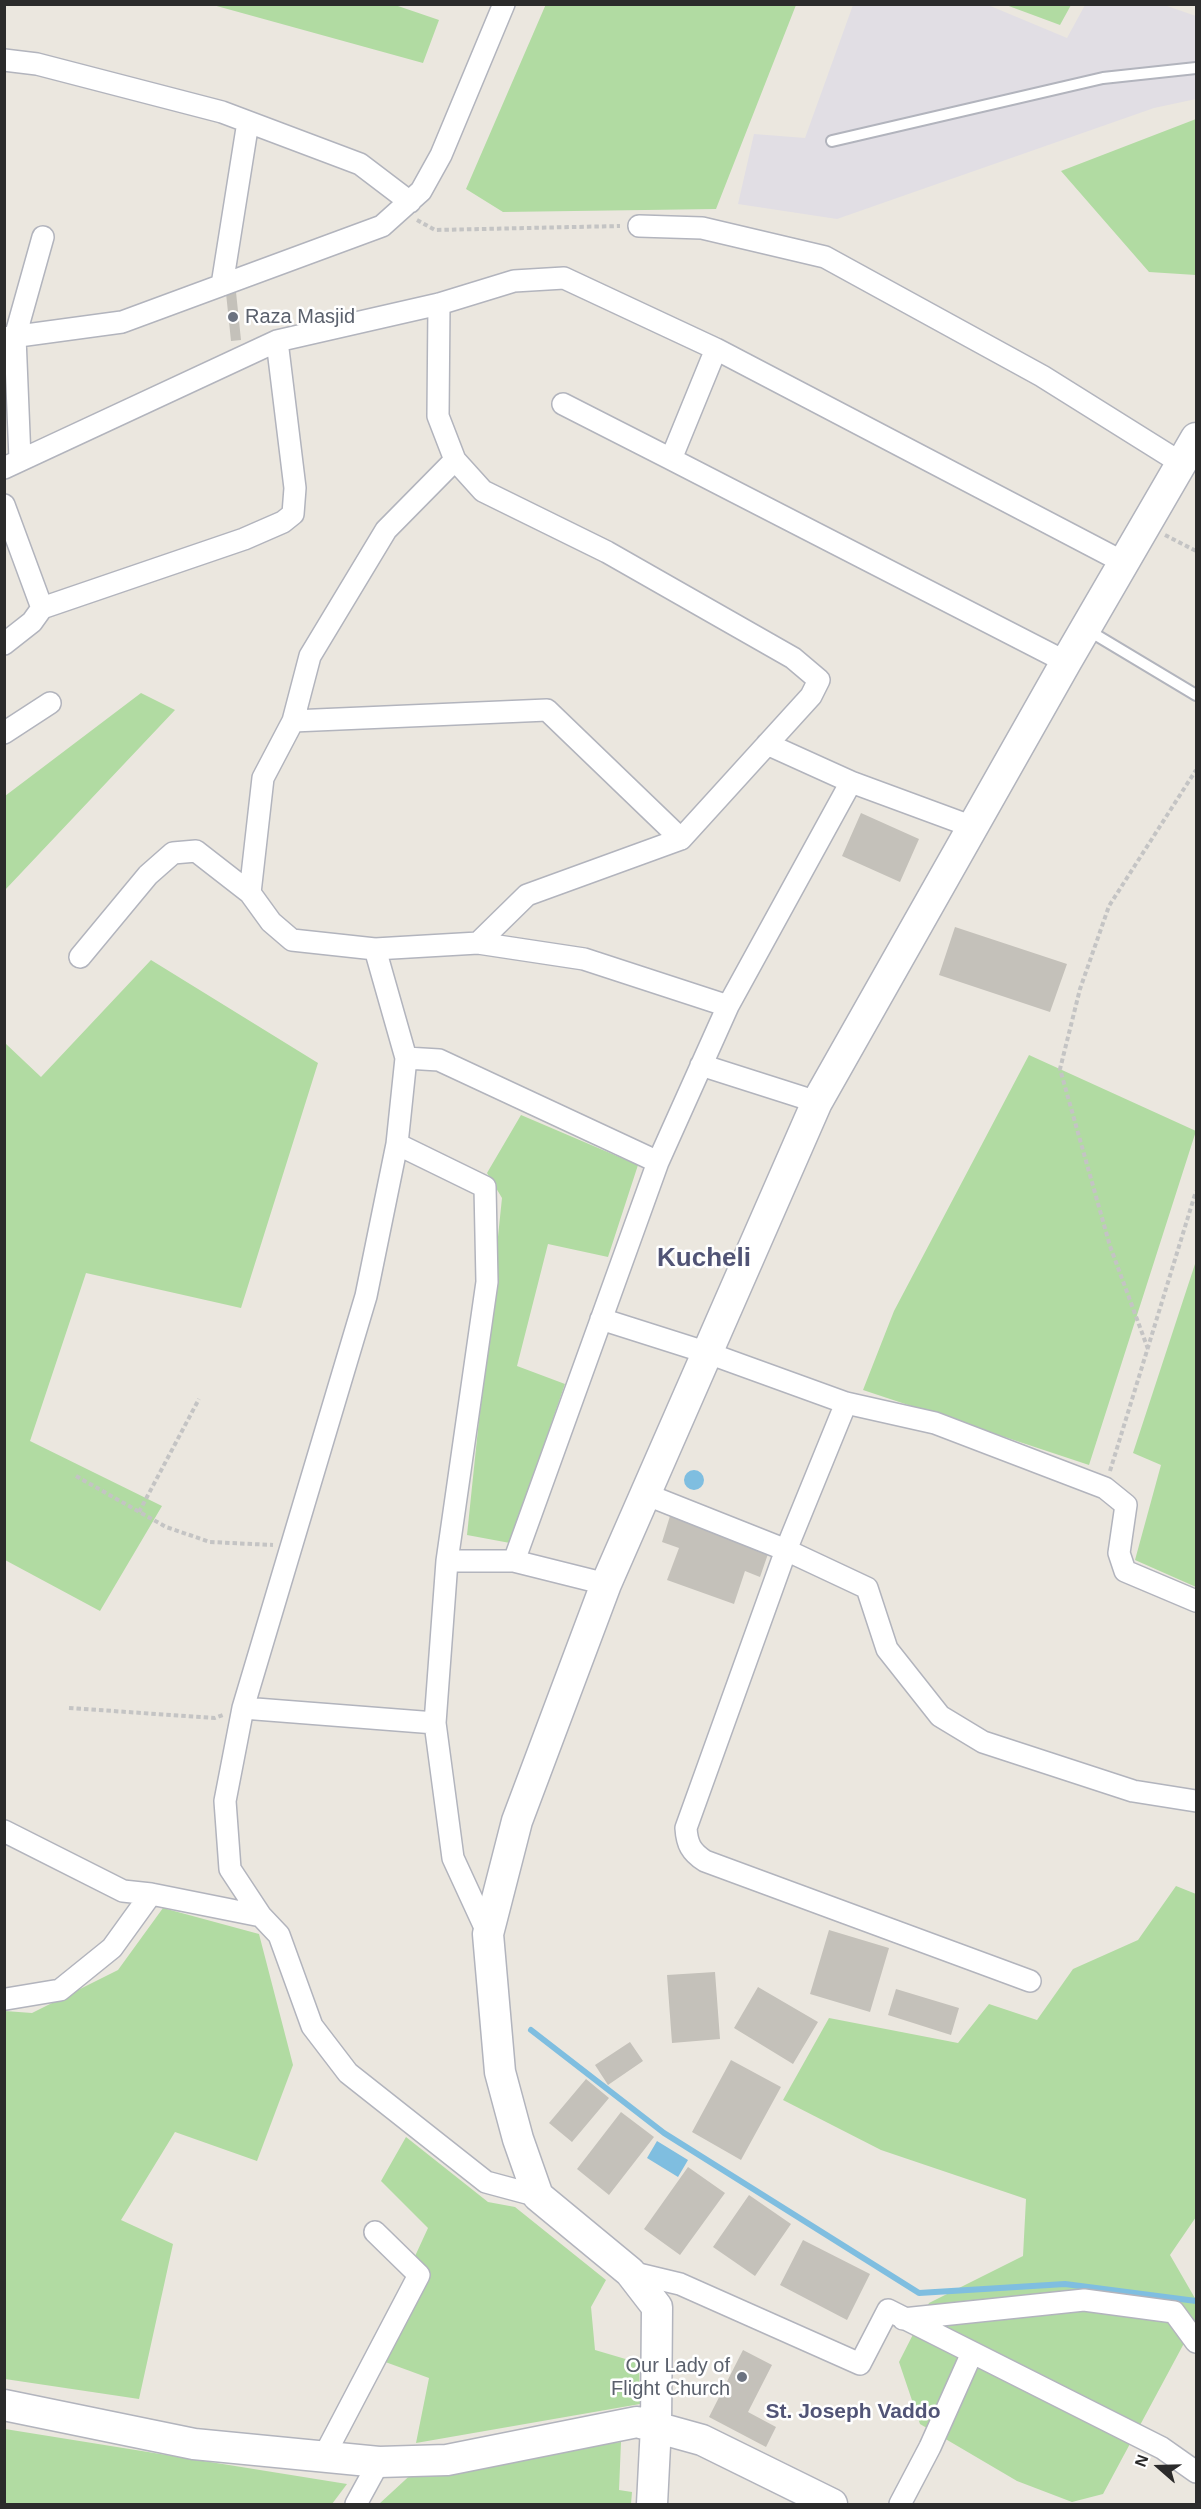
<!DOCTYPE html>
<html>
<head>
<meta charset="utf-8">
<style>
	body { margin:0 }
	#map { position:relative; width:1201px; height:2509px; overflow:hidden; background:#ebe7df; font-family:Arial,sans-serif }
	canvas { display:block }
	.frame { position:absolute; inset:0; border:6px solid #2b2b2b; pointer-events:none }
	.north { position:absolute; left:1129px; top:2437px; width:60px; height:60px; -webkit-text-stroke:4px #fff; paint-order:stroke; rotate:290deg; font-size:16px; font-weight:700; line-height:24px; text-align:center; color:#2b2b2b }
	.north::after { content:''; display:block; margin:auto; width:21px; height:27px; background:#2b2b2b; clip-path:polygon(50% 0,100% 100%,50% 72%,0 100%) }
</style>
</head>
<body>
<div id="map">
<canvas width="1201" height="2509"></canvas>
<div class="frame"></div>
<div class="north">N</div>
</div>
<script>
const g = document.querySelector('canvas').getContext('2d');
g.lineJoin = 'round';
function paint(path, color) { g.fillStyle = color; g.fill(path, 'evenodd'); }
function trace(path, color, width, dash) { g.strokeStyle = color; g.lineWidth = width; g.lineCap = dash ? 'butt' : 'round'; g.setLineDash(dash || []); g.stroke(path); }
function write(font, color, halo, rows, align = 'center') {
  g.font = font + ' Arial,sans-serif'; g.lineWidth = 5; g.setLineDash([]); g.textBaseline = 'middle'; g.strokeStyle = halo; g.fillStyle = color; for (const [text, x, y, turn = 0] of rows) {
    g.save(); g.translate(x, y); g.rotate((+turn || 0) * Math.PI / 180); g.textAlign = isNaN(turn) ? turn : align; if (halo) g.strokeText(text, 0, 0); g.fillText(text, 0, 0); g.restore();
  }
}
paint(new Path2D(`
	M853,5h135l79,33 18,-33h79l32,11v83l-42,9 -317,111 -99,-15 16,-70 51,4z`), '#e1dee4');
paint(new Path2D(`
	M546,4l250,1 -80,204 -213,3 -37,-23z
	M213,5h182l44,15 -16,43z
	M1006,5h65l-11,20z
	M1196,119v156l-47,-3 -88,-101z
	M141,693l34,17 -170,180v-94z
	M151,960l167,103 -77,245 -155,-35 -56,168 132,65 -62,105 -95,-51v-517l36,34z
	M1029,1055l167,76 -107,334 -226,-75 31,-79z
	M521,1115l117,50 -30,92 -60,-13 -31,122 48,18 -55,159 -43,-8 35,-337 -15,-25z
	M1196,1261v326l-61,-27 26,-95 -28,-12z
	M1176,1886l20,8v323l-26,38 26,45v21l-93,173 -31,8 -55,-21 -97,-57 -21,-62 30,-59 94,-47 3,-57 -145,-49 -98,-50 46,-82 129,25 31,-39 48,16 36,-51 65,-29z
	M163,1908l96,26 34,131 -36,96 -82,-29 -54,88 52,24 -34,155 -134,-20v-368l27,2 86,-43z
	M406,2137l82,65 27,5 91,73 -15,27 4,43 44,13 1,41 -224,39 13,-65 -60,-22 59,-128 -47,-47z
	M5,2429l342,55 -15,20h-327z
	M621,2442l-2,48 13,2 -1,12h-252l38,-35z`), '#b1dba2');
paint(new Path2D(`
	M684 1480a10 10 0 1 1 20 0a10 10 0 1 1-20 0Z
	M657,2141l31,19 -10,17 -31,-19z`), '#7fbee0');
trace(new Path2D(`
	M531,2030l133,103 255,160 146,-9 131,17`), '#7fbee0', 6);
paint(new Path2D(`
	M236,292l5,48 -10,1 -5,-48z
	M861,813l58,26 -19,43 -58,-26z
	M955,927l112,37 -17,48 -111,-37z
	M670,1516l99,35 -9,26 -15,-6 -11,33 -67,-24 12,-32 -17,-6z
	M829,1930l60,18 -19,64 -60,-18z
	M715,1972l5,67 -48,4 -5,-68z
	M758,1987l60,35 -25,42 -59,-36z
	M896,1989l63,19 -8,27 -63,-20z
	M630,2042l13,19 -35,24 -13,-20z
	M731,2060l50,27 -40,73 -49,-28z
	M586,2079l23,19 -37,44 -23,-19z
	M621,2112l33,25 -45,58 -32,-26z
	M688,2167l37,26 -45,62 -36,-26z
	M749,2195l42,29 -36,52 -42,-29z
	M803,2240l67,34 -23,46 -67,-35z
	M743,2350l29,15 -24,47 28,15 -10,20 -57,-30z`), '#c4c1ba');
const lane = new Path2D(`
	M832,141l271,-63 93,-10
	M1086,629l110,66`);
const street = new Path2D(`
	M4,60l33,4 185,48 138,52 50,38
	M639,226l63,2 123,29 217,119 139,87
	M222,285l26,-163
	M439,304l-1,112 17,44 28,31 124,61 186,106 26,22 -8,16 -130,143 -154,56 -49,48
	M4,338l118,-16 260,-96 39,-35 20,-36 63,-151
	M716,349l-45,110 395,203
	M563,404l108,55
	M20,459l-5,-122 28,-100
	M4,468l273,-127 162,-37 75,-23 50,-3 152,71 407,213
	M4,505l38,103
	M4,644l28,-22 10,-14 202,-69 39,-17 10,-8 2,-26 -18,-147
	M293,721l254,-11 134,129
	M4,733l46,-30
	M767,744l84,38 122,45
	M250,893l13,-115 30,-57 17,-65 76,-126 69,-70
	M375,949l31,109 -9,86 -31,152 -123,412 -18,93 5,68 31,47 18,19 33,91 36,47 138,109 52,14
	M80,957l68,-82 25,-22 23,-2 54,42 21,29 21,18 83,9 103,-6 106,16 144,47
	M406,1058l33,2 219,102
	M701,1065l116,37
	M397,1144l88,43 2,95 -40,279 -12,162 18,135 35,76
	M601,1319l107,34 138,50 89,20 170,65 21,17 -7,48 6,18 71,30
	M846,1403l-60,147 -100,278c1,16 5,24 19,33l325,120
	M645,1494l141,56 81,38 20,61 53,67 43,26 150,49 63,10
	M447,1561h67l92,23
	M514,1561l144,-399 70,-156 123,-224
	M243,1708l192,15
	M4,1831l119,60 28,3 110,22
	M6,1999l54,-9 52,-42 39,-54
	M630,2272l50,12 180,80 28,-54 274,138 34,24
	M903,2319l181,-19 90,12 22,30
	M324,2456l95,-181 -44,-43
	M356,2504l23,-42
	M900,2504l30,-57 42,-94`);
const secondary = new Path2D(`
	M4,2405l190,39 185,18 68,-2 190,-38 65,18 130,64
	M652,2504l4,-78 1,-119 -27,-35 -92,-76 -20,-57 -18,-67 -12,-138 29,-113 89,-237 211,-482 249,-440 130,-224`);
trace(lane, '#b2b4bd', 14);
trace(street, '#b2b4bd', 24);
trace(secondary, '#b2b4bd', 33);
trace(new Path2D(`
	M417,220l18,10 185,-4
	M1165,535l31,16
	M1148,1349l-38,-103 -50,-177 20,-80 29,-83 87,-136
	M1110,1471l86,-280
	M76,1476l90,51 44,15 63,3
	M139,1512l60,-113
	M69,1708l146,10 8,-3`), '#c4c4c4', 4, [4.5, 3]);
trace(lane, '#fff', 10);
trace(street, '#fff', 21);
trace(secondary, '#fff', 30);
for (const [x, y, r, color] of [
	[233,317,6,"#6b7280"],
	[742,2377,6,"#6b7280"]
]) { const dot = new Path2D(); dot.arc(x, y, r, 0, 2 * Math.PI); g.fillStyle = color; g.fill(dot); trace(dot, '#fff', 2); }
write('20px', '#5b616d', '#fff', [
	["Raza Masjid",245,317],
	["Our Lady of",730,2366,"right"],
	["Flight Church",730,2389,"right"]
], 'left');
write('bold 21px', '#515476', '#fff', [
	["St. Joseph Vaddo",853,2412]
]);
write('bold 26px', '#515476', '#fff', [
	["Kucheli",704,1259]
]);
</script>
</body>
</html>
